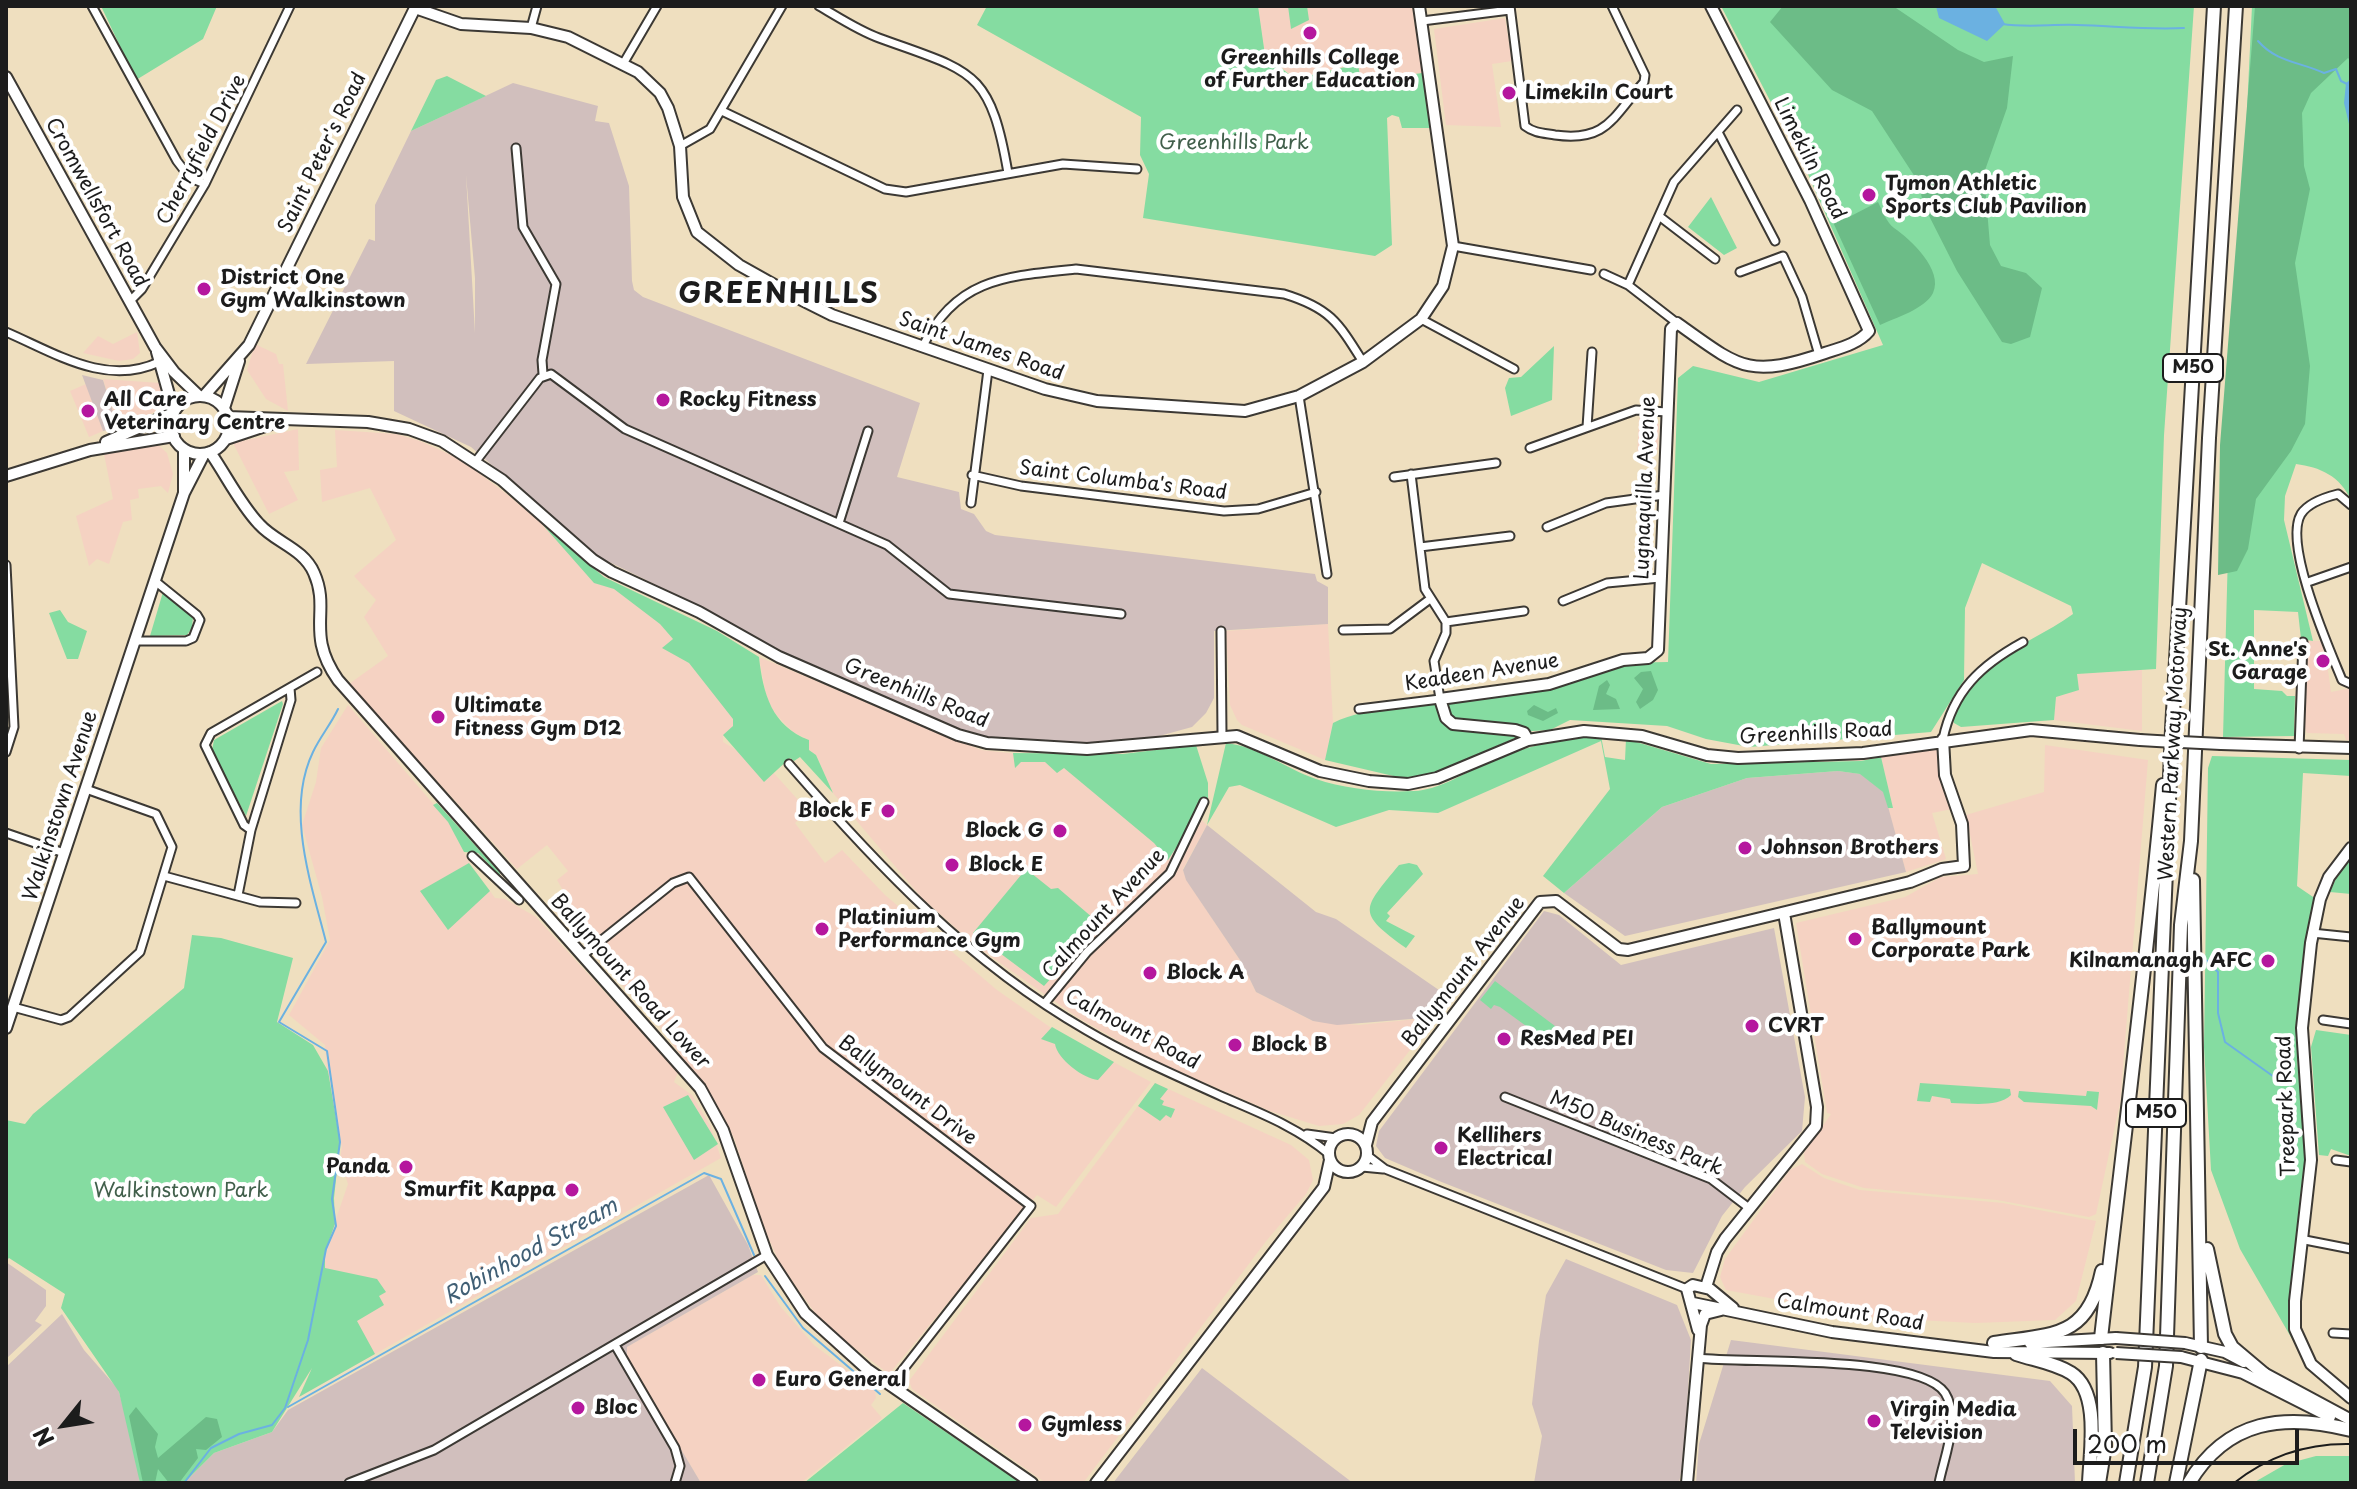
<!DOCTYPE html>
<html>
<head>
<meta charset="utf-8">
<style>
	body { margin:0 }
	#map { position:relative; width:2357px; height:1489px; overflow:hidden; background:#efdfbf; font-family:"Playpen Sans",sans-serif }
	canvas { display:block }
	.frame { position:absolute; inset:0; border:8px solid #1c1c1c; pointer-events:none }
	.north { position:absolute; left:24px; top:1385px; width:80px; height:80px; -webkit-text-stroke:6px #fff; paint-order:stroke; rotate:240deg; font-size:22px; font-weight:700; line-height:32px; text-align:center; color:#1c1c1c }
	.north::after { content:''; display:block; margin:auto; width:28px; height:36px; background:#1c1c1c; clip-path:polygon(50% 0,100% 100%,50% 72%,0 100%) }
	.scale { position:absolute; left:2073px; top:1429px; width:226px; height:36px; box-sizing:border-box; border:4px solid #1c1c1c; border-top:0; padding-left:10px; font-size:24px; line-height:28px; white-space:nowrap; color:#1c1c1c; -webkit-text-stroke:6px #fff; paint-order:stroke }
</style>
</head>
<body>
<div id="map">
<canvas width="2357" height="1489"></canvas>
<div class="frame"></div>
<div class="north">N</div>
<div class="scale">200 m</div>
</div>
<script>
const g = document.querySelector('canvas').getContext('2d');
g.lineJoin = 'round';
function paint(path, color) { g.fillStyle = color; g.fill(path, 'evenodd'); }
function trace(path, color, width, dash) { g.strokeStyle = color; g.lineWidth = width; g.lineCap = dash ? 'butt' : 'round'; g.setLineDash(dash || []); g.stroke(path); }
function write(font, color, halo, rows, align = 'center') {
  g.font = font + ' "Playpen Sans",sans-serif'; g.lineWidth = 8; g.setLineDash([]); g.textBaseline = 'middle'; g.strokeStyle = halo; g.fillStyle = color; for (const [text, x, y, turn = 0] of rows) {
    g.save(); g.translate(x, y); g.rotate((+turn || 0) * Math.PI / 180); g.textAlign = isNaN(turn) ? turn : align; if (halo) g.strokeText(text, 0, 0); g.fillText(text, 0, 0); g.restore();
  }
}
paint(new Path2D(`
	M1258,6h154l10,67 -62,9 -3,-18 -61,15 -31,-24z
	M1505,18l7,43 -20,3 9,63 -55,-2 -12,-96z
	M137,332l3,21 -7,6 -14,2 -36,-8 15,-17 15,8z
	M255,344l21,10 3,10h4l5,47 -22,-12 -19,-29z
	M103,379l57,4 5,14 -8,14 -39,17z
	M86,384l17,47 -14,6 -19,-46z
	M1639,418l20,6 -1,26h-9l-1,7 -11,-1z
	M298,429l1,41 -15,2 14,28 -29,14 -36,-71z
	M335,430l61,4 24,7 42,19 47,36 151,127 79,100 -16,13v6l49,29 36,40 -13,12 30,40 17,-13 43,45 112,95 60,42 94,50 -95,125 -19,-12 -148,179 -66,-50 -43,-60 -19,-43 -27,-83 -20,-38 -55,-74 -105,-116 13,-13 -10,-17 11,-9 -21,-26 -30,24 -168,-185 39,-28 -24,-39 12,-17 -22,-24 42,-36 -26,-52 -48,14 -2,-32 17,-3z
	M157,444l10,9 6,21 -5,19 -7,-7 -23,3 1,9 -9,2 2,20 -9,2 -14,42 -12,-5 -8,7 -13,-50 37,-17 -9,-45z
	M1328,624l5,99 -8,37 -83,-35 -5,-5 -7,-15 -4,-74z
	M2305,641h19l7,51 20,-4v52h-5l-2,-6 -37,-1 -4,-10z
	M759,657l222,93 112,12 101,51 13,12 -24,44 3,10 56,84 14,29 57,29 46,4 77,-8 -77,98 -16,9 -24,2 -49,-15 -120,-52 -73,-42 -101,-71 -54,-48 -89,-105 -17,-38 -7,-5v-10l-16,-8 -25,-26z
	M2142,670v61l-88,-11 2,-23 22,-7 -1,-16z
	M348,705l100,116 21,41 26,36 10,1 31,18 142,155 -4,10 18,13 18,30 11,33 -422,239 21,-47 5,-99 23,-67 -8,-24 2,-14 -10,-17 -7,-84 -36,-30 41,-75 -8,-43 -20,-72 14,-43 5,-34z
	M2045,745l103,15 -28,343 -24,111 -7,3 -92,-17 -133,-12 -42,-14 -17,-12 -1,-9 27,-39 -4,-1 -31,-190 109,-26 36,-20 37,-3 -12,-59 78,-23z
	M1923,750h15l2,24 12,35 -20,4 14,46 -40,13 -18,-64h5l-12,-51z
	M1155,1083l136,62 18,15 4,20 -7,14 -39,46 -184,243h-37l-134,-94 -3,-8 122,-163 27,-4z
	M1802,1164l22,14 36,12 143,13 93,18 -20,80 -21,19 -80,3 -97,-5 -152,-28 -6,-13 5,-18 65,-89z
	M753,1275h8l19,31 34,39 61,46 1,7 -5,7 11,13 -81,65h-100l-74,-125v-11z`), '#f5d2c2');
paint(new Path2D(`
	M513,83l85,23 -3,15 14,2 20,63 3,95 2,9 9,7 277,106 -23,74 62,15 2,17 13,5 12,17 9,4 320,39 2,7 11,6v37l-114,7v67l-8,15 -14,14 -40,11 -65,8 -70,-4 -58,-10 -182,-80 -80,-47 -102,-50 -124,-108 -77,-36v-50l-88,3 63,-125 6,2v-36l36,-74zM466,175l9,103v56v-1z
	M82,375l21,5 15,48 -15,3z
	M1838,771l23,3 23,18 22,80 -281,64 -61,-43 98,-86 85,-29z
	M1207,825l109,87 20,7 113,78 -13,20 -99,8 -24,-4 -57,-29 -14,-29 -56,-83 -3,-10z
	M1544,911l15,4 62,50 153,-37 31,169 -3,34 -57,56 -23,29 -29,57 -27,-3 -227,-89 -54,-23 -9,-12 3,-15z
	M709,1175l39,70 10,27 -131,75v11l74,125h-517l30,-30 58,-21 16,-22z
	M1566,1259l111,46 14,35 -7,117 -5,26h-145l8,-47 -10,-32 7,-63 7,-46z
	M6,1262l40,28v16l-11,15 7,4 -36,34z
	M62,1314l22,36 34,39 18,62 4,32h-134v-116z
	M1731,1340l319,41 22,25 3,77h-379l3,-39z
	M1202,1368l151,115h-240z`), '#d1bfbd');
paint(new Path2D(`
	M101,6h116l-14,33 -67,41z
	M987,6h271l7,49 30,24 63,-15 3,18 61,-9 8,55h-28l-3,-11 -7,-2 -5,3 5,127 -17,11 -232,-38 6,-44 -9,-19 1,-38 -164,-92z
	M1288,6h19l2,14 -18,9z
	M1721,6h473l-30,429 -8,234 -79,5 2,16 -23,7 -2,23 -93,7 -7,-4c-5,-11 28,-52 39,-60 25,-19 54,-30 80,-49l-2,-8 -89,-43 -17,45 -1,72 -33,52 -182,15 -43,-8 -39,-13 -97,-6 -20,10 -18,1 -101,43 -29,4 -77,-18 8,-37c36,-18 80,-15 119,-21 73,-13 143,-40 216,-40l10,-284 15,-12 66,16 124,-37 -76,-173z
	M2252,6h99v494c-11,-24 -31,-33 -55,-36l-11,32 -1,24 29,121 -12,-2 -3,-27 -44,-2v79l28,2 5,5h8l-1,40 -71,1 8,-296z
	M447,76l39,20 -75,35 25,-51z
	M1711,197l26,51 -13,7 -36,-28z
	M1554,346l-2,54 -41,16 -6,-28 4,-10 12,-1z
	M542,524l62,53 113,54 42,26c4,37 13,69 50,83v10l7,5 17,38 -33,-36 -6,4 -4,-3 -26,24 -41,-47 10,-9v-7l-44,-56 -27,-15 11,-9 -13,-15 -46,-35 -20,-6z
	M163,592l30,25 -1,11 -5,7 -37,1z
	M60,610l8,12 19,9 -9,28h-11l-18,-46z
	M282,701l1,3 -37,112 -34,-66 2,-10z
	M1601,736l4,21 20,3 1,-21 85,25 150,-3 20,-4 12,51h-5l-5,-16 -23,-18 -22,-3 -91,7 -85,29 -98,86 -21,-17 67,-87 -9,-48 -163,72 -49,-3 -53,17 -96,-42 -11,2 -22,38 19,-82c34,4 58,25 90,36 29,10 67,14 98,12 24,-1 47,-16 68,-26 38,-17 78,-28 119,-29z
	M1196,745l12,38v16l-9,2 -10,27 -21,32 -13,-5 4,-6 -5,-6 -90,-75 -7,5 -12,-11h-24l-6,6 -2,-15 110,1z
	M2212,756l139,4v16l-48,-3 -6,113 19,13c-6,49 -19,101 -19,151 0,36 10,72 11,109 1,64 -30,130 -9,192l-59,-102 -29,-79 -7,-123 4,-279z
	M437,803l63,70v3l-22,-23 -14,-1 -16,-30 -15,-17z
	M2351,859v35l-21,-2 8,-18z
	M469,863l21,28 -42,39 -28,-39z
	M1409,863l8,2 6,9 -36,39 3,3 -4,5 29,15 -9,12c-50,-36 -44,-38 -7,-83z
	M1026,869l25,20 7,-1 42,36 -56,62 -71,-53z
	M192,935l29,3 72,20 -16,64 36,23 15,26 12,71 -6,56 1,26 -10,28v16l52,11 9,13 -7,4 5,9 -27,16 18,33 -76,43 13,-29 -40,64 -58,21 -30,30h-44l-21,-91 -58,-84 4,-14 -56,-36 -3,3v-141l19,4 8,-10 151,-126z
	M1495,981l64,48 -5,6 -4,-2 -6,6 -44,-32 -6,-2 -3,4 -11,-9z
	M1052,1027l62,35 -16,18c-14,-1 -41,-21 -43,-36l-14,-5z
	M2316,1030l35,5v121l-20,-7 -3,7 -9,-1 -8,-108z
	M1155,1083l13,6 -8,10 4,2 -2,4 13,4 -4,9 -5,-3 -6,6 -22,-15z
	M1920,1083l90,6 1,6c-13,13 -42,8 -60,8l-1,-4 -18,-3 -2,6 -13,-1z
	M2019,1091l67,5 1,-5 12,1 -2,18 -6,-4 -67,-4 -6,-5z
	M688,1095l30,49 -24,16 -31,-53z
	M903,1403l118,80h-217z
	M2316,1456h35v27h-98l33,-19z`), '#85dca1');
paint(new Path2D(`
	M1783,6h110l65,44 26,12 29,-6 -6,52 -23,65 6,72 11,21 25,7 16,15 -12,49 -19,7 -9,-2 -45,-71 -34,-67 -4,-21 -47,-72 -40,-21 -62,-68z
	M2255,6h96v55l-3,-3 -37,35 -9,20 2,53 6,23 -15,74 15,103 -5,58 -14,27 -35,48 -8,50 -11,22 -19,4 2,-130z
	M1840,202l9,15 29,-15c4,8 9,21 16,26 16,11 50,42 39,65 -8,16 -38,25 -53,32l-53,-116z
	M1651,671l7,19 -5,10 -13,9 -4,-7 7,-13 -9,-11 7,-6z
	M1607,680l3,5 -4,9 10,5 4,10 -27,1 6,-24z
	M1534,705l14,7 8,-4 2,5 -15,8 -15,-6 -1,-4z
	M136,1407l22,27 -3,13 3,11 48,-41 11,2 5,18 -16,13 -10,-1 2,9 -19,25h-10l-11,-14 -3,14h-12l-14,-67z`), '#6cbc87');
paint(new Path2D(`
	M1936,6h59l10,18 -18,17 -48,-23z
	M2351,79v45h-2l-5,-21 2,-20z`), '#6bb1e1');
trace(new Path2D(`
	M2002,24c26,4 50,0 75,1 37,1 71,5 107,3
	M2258,41c18,21 42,21 66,32l12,-4 5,12 10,5
	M2206,960l12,12v41l7,29 59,42
	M765,1276l38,52 77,66
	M288,1407l416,-234 17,6 33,76
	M184,1483l27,-35 28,-14 33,-9 13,-17 23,-68 18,-91 10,-23 -4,-27 8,-57 -13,-91 -48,-29 47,-80c-15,-59 -41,-132 -13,-190 7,-15 18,-28 25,-43`), '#6bb1e1', 2);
const street = new Path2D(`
	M92,6l85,155 13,17 15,6
	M819,6c19,11 40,25 60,32 93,34 111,30 129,135
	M1510,6l15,120c9,7 18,7 30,9 52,7 57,-17 89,-53l1,-7 -33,-69
	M1422,21l88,-11
	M531,28l6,-22
	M623,64l34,-58
	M722,111l163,78 21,3 157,-28 74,5
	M1718,132l57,109
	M680,146l30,-17 72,-123
	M516,148l7,79 33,57 -14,76 1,14
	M1659,216l56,43
	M1453,246l138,24
	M1740,272l43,-16 19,41 17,58
	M1604,274l24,11 49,38
	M1628,285l46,-103 63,-72
	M130,301l12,-12 63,-105 85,-178
	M1421,319l93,50
	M6,332c49,21 100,55 153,30
	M923,346c33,-68 84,-70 153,-77l208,25c46,14 54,28 79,68
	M1299,396l28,178
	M1587,427l5,-75
	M1530,448l106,-38 31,2
	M476,461l64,-83 11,-4 74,55 262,116 62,49 172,20
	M1411,474l14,115 21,33
	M972,475l49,11 203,25 34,-2 58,-17
	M1394,477l102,-14
	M971,503l17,-133
	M2351,505l-13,-11c-12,3 -30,9 -37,20 -18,30 28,134 41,166l9,4
	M839,523l29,-92
	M1547,527l59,-24 58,-8
	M1420,547l90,-11
	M6,565l8,162 -8,25
	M2308,582l43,-15
	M1563,601l44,-18 53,-5
	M1446,622l78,-11
	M1343,630l47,-1 40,-30
	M1221,631l1,103
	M135,641h51l7,-3 7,-18 -3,-5 -42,-34
	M2258,651l45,-1
	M1359,709l81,-10 -6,-38 12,-28v-11
	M1943,739c10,-48 38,-74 80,-97
	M2299,749l4,-107
	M789,764c89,102 179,198 297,266 44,26 91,46 137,67 37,16 74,30 106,57
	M251,830l-7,-5 -39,-80 6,-12 106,-61
	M6,833l58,20
	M472,856l47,44
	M164,876l96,26 36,1
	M238,895l13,-65 40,-130 -1,-12
	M2312,933l39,4
	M583,955l90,-72 16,-6 134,171 208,158 -140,179
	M1045,1003l42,-51 83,-79 34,-71
	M13,1007l48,13 8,-3 71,-65 32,-105 -16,-33 -70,-25
	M2323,1020l28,4
	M1505,1097l206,82 38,29
	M1307,1134l29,4
	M1368,1156l17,13 302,120
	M2336,1160l15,2
	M1362,1167l21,2
	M2305,1240l46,9
	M2333,1333l18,1
	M615,1345l60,103 5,18 -5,17
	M1698,1358c47,6 221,-4 247,35 16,25 -1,64 -6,90
	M349,1483l85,-33 333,-195`);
const secondary = new Path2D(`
	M415,8l46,16 70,4 37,9 70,35 22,21 8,15 12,38 3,51 14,35 42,33 57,32 36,18 213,74 52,12 148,10 54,-15 64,-34 58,-43 22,-33 10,-40 -34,-240
	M6,77l149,270 19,25 24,23
	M157,352l17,60
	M171 425a29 29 0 1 1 58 0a29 29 0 1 1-58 0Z
	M204,396l45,-51 167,-339
	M224,408l15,-47
	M228,417l140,5 41,7 33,12 60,39 91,80 19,12 87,40 80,45 179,78 29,8 100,6 150,-13 83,35 49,10 39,3 29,-6 91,-38 56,-9 58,5 65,19 31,3 125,-5 168,-23 109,10
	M226,439l45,-15
	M106,442l67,-29
	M184,449v44
	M210,452c16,23 30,52 49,72 17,19 44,24 55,49 17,38 -9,60 24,107l362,408 23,42 44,125 38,58 62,56 165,114
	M6,476l84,-26 84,-14
	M1528,740l-4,-7 -9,-3 -62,-6 -7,-6 -6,-19 109,-15 74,-24 25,-2 10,-8 13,-321 6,-6c63,45 71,56 148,30 15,-5 33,-9 44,-22l-59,-131 -99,-194
	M2221,744l130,4
	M2351,848l-22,29 -9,22 -9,44 -9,85 9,132 -16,141v28l16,35 40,34
	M6,1028l178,-535 20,-39
	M1329 1153a19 19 0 1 1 38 0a19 19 0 1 1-38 0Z
	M1366,1145l6,-23 168,-220 16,-1 63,48 9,1 282,-68 32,-13 22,-3 -2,-42 -17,-49 -2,-36
	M1706,1287l11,-35 8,-13 91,-113 1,-19 -33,-194
	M1693,1303l139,29 162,20 116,1
	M1698,1330l-11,-41 6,-4 17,4 23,19
	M2030,1343l86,-5
	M2185,1343l40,9 19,10
	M2181,1357l62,16 87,44
	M2258,1370l93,50
	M1096,1483l228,-296 6,-27
	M1687,1483l14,-158 4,-11 16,-4`);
const highway = new Path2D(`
	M2193,880l8,467
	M2207,1249l18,85 7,13 32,27
	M2101,1338c21,-184 45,-368 62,-553
	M1994,1343c60,-9 94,-5 108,-72
	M2016,1354c18,6 39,9 55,19 30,19 19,80 18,110
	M2099,1483l6,-37 -2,-93
	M2126,1483l19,-116 27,-638 42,-723
	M2147,1483l19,-117 15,-441 10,-84 18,-403 27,-432
	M2176,1483l25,-123
	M2189,1483c38,-64 96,-70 162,-53`);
trace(street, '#3c3934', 11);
trace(secondary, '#3c3934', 14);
trace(highway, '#3c3934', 16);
trace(street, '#fff', 7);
trace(secondary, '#fff', 10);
trace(highway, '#fff', 12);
trace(new Path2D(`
	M2234,1483c34,-27 73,-40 117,-39`), '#1c1c1c', 2);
const secondaryBridge = new Path2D(`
	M2140,740l34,2
	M2181,742l40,2
	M2116,1338l69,5
	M2116,1353l65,4`);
trace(secondaryBridge, '#3c3934', 14, []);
trace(secondaryBridge, '#fff', 10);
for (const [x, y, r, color] of [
	[1310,33,8,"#b5179e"],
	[1509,93,8,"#b5179e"],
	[1869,195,8,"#b5179e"],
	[204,289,8,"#b5179e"],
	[663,400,8,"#b5179e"],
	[88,411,8,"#b5179e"],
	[2323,661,8,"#b5179e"],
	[438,717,8,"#b5179e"],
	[888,811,8,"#b5179e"],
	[1060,831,8,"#b5179e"],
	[1745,848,8,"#b5179e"],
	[952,865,8,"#b5179e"],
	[822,929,8,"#b5179e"],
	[1855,939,8,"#b5179e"],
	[2268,961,8,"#b5179e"],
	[1150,973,8,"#b5179e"],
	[1752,1026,8,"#b5179e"],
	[1504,1039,8,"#b5179e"],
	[1235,1045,8,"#b5179e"],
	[1441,1148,8,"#b5179e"],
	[406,1167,8,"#b5179e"],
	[572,1190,8,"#b5179e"],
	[759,1380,8,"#b5179e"],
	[578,1408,8,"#b5179e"],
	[1874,1421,8,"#b5179e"],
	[1025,1425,8,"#b5179e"]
]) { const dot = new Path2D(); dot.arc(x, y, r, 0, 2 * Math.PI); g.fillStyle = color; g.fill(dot); trace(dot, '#fff', 3); }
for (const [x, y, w] of [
	[2193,368,60],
	[2156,1113,60]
]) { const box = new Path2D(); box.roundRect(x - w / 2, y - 14, w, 28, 6); g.fillStyle = '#fff'; g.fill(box); trace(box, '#1c1c1c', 2); }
write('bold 18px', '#1c1c1c', null, [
	["M50",2193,368],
	["M50",2156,1113]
]);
write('bold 20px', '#1c1c1c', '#fff', [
	["Greenhills College",1310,58,"center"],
	["of Further Education",1310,81,"center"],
	["Limekiln Court",1525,93],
	["Tymon Athletic",1885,184],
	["Sports Club Pavilion",1885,207],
	["District One",220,278],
	["Gym Walkinstown",220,301],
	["All Care",104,400],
	["Veterinary Centre",104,423],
	["Rocky Fitness",679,400],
	["St. Anne's",2307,650,"right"],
	["Garage",2307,673,"right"],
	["Ultimate",454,706],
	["Fitness Gym D12",454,729],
	["Block F",872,811,"right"],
	["Block G",1044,831,"right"],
	["Johnson Brothers",1761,848],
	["Block E",968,865],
	["Platinium",838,918],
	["Performance Gym",838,941],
	["Ballymount",1871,928],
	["Corporate Park",1871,951],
	["Kilnamanagh AFC",2252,961,"right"],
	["Block A",1166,973],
	["CVRT",1768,1026],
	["ResMed PEI",1520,1039],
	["Block B",1251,1045],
	["Kellihers",1457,1136],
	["Electrical",1457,1159],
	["Panda",390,1167,"right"],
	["Smurfit Kappa",556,1190,"right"],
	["Euro General",775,1380],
	["Bloc",594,1408],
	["Virgin Media",1890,1410],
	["Television",1890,1433],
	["Gymless",1041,1425]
], 'left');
write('20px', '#415f4b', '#fff', [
	["Greenhills Park",1234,143],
	["Walkinstown Park",181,1191]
]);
write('20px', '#1c1c1c', '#fff', [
	["Cherryfield Drive",202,150,-62],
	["Saint Peter's Road",323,153,-64],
	["Limekiln Road",1809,159,63],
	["Cromwellsfort Road",96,203,61],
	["Saint James Road",981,347,19],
	["Saint Columba's Road",1123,481,7],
	["Lugnaquilla Avenue",1646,488,-88],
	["Keadeen Avenue",1482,673,-9],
	["Greenhills Road",916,694,22],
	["Greenhills Road",1816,734,-3],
	["Western Parkway Motorway",2174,744,-87],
	["Walkinstown Avenue",61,806,-72],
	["Calmount Avenue",1104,914,-47],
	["Ballymount Avenue",1464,972,-52],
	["Ballymount Road Lower",630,982,48],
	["Calmount Road",1132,1030,28],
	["Ballymount Drive",907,1091,37],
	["Treepark Road",2287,1106,-92],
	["M50 Business Park",1636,1134,23],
	["Calmount Road",1850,1313,9]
]);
write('italic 22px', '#405f75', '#fff', [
	["Robinhood Stream",531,1252,-29]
]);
g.letterSpacing = '2px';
write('bold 28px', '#1c1c1c', '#fff', [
	["GREENHILLS",779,295]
]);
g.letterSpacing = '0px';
</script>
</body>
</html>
